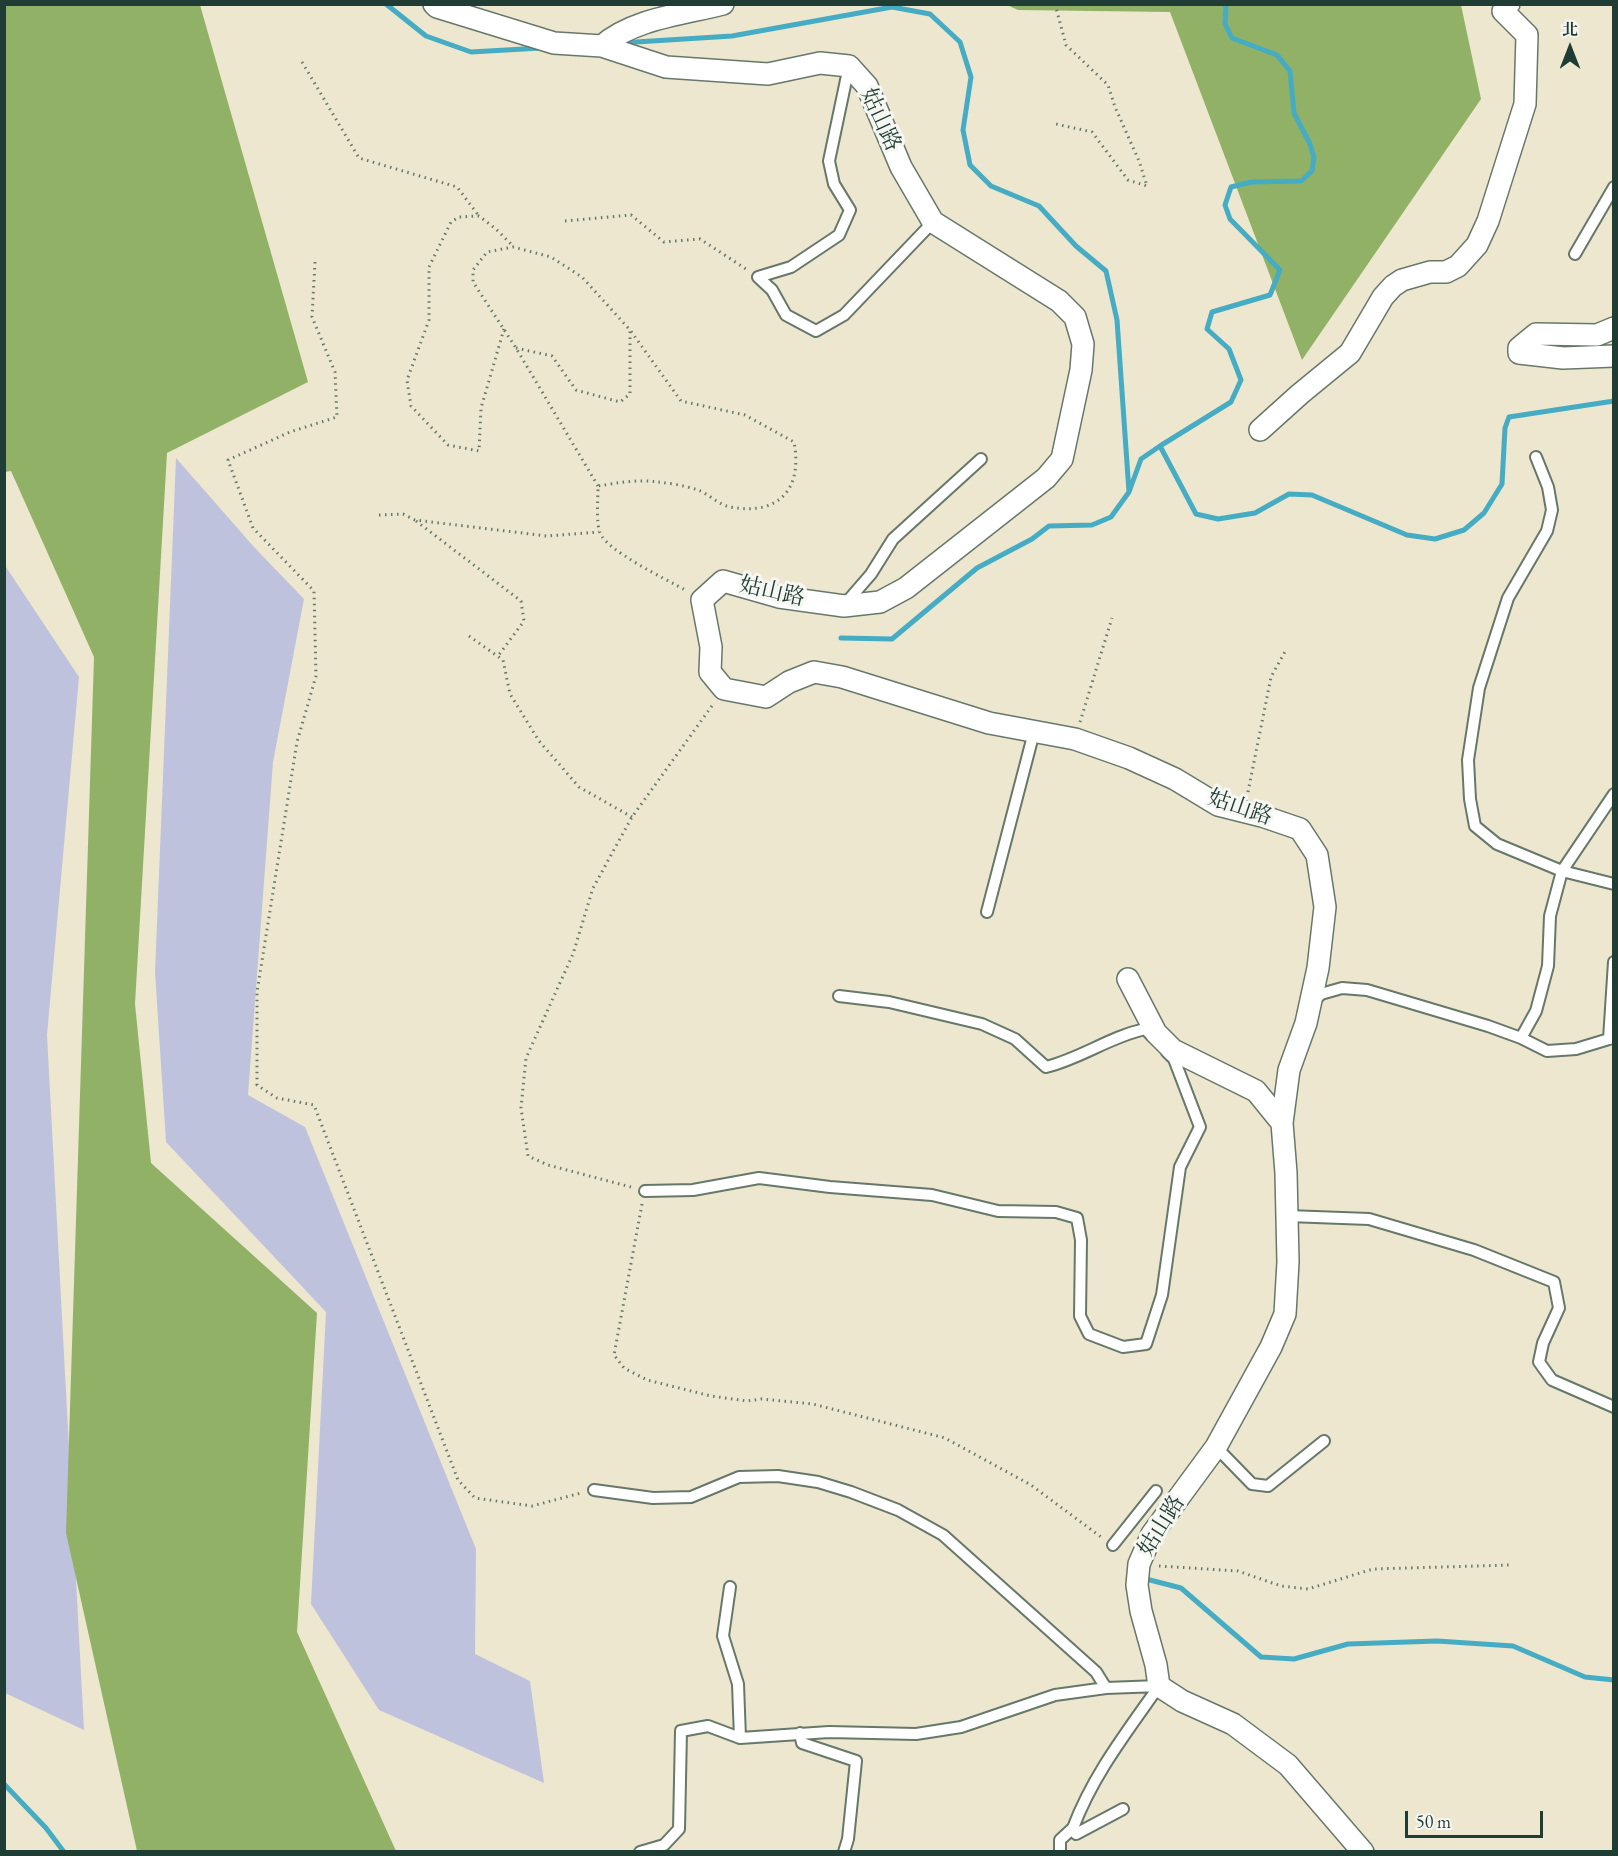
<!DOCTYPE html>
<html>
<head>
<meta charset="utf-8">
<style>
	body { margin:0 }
	#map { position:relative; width:1618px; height:1856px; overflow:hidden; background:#ece7ce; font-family:"EB Garamond","Noto Serif TC",serif }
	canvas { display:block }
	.frame { position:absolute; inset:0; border:6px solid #1f3d34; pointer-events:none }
	.north { position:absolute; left:1540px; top:18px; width:60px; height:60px; -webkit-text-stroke:4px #f6f6f2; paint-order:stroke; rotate:0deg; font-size:16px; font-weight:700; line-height:24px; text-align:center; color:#1f3d34 }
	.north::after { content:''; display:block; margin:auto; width:21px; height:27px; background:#1f3d34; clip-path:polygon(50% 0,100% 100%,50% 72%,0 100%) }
	.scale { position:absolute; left:1405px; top:1811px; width:138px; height:27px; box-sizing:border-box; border:3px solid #1f3d34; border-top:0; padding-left:8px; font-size:18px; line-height:21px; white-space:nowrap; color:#1f3d34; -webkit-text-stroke:4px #f6f6f2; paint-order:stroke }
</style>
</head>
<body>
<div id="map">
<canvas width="1618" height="1856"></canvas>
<div class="frame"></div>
<div class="north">北</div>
<div class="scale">50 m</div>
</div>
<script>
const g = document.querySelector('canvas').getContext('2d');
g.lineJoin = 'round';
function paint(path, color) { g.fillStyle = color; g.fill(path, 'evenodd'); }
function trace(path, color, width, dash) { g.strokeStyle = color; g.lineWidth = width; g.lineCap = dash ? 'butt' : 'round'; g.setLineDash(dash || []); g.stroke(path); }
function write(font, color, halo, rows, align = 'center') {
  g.font = font + ' "EB Garamond","Noto Serif TC",serif'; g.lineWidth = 6; g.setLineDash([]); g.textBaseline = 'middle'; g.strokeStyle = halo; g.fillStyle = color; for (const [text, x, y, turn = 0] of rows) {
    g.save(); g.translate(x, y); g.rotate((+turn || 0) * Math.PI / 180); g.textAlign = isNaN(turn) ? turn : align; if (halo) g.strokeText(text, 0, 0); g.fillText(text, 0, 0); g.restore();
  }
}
paint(new Path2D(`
	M176,458l78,89 50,52 -31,163 -25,333 57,32 171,422 -1,105 55,27 14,102 -165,-73 -68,-106 15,-292 -160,-170 -11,-170z
	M4,564l75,113 -32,358 37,695 -79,-37z`), '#bfc2dd');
paint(new Path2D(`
	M5,4l195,1 108,377 -141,71 -32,551 16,159 166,150 -20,319 99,219h-259l-71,-318 28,-876 -83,-186 -6,1z
	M1007,5h454l20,94 -179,261 -132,-348 -152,-2z`), '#91b266');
trace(new Path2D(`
	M386,4l40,32 45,16 70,-4
	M1226,4l-1,20 7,14 45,17 13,16 4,42 16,31 4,14 -2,13 -11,10 -50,1 -20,5 -6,18 5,14 50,51 -10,25 -58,17 -5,17 22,20 12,31 -10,22 -71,44 36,68 22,5 37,-6 34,-19 23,1 95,40 28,4 29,-9 20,-17 18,-29 3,-56 4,-11 105,-16
	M620,43l112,-7 160,-29 38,7 30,28 11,35 -8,53 7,35 21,21 48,20 37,40 30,25 11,49 12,172
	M841,638l51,1 85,-71 55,-29 17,-13 43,-1 19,-8 18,-25 12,-33 19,-13
	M1146,1579l35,9 80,69 33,2 54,-15 89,-3 76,5 72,31 29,3
	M4,1784l42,44 18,24`), '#45acc4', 5);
const service = new Path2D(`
	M849,66l-20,95 5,23 16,26 -11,25 -48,32 -33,10 14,13 14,25 30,16 28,-16 89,-93
	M1575,254l39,-67
	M1536,457l12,30 4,23 -5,21 -39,67 -29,90 -11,72 2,39 5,27 22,18 65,27 52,13
	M845,604l26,-30 22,-35 88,-80
	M987,912l47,-180
	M1614,962l-5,77 5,-1
	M839,996l50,6 93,22 33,15 31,28c36,-9 63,-30 99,-38l7,7
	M1313,1002l8,-8 21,-6 25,2 121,36 33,12 26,13 29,-2 33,-10
	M1521,1038l15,-27 12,-45 2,-50 12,-45 52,-77
	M645,1191l48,-1 66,-12 71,9 102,8 66,16 58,1 21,6 4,22 -1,76 9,18 34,13 23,-3 16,-49 18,-128 20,-40 -26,-68 -7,-7
	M1288,1216l81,3 105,31 80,32 5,26 -16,35 -4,19 13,18 62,27
	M1216,1447l36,37 16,2 56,-45
	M594,1490l59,8 38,-1 48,-20 39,-1 40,6 33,10 47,18 45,25 153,137 10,16 53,-2c-33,47 -66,89 -86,142
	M1113,1545l43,-54
	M730,1587l-7,49 15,48 2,54
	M800,1733l2,10 54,18 -8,78 -4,13
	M640,1852l24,-7 15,-16 2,-98 27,-5 32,12 89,-6 87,2 45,-7 94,-32 51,-7
	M1060,1852v-12l13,-12 3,6 47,-25`);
const minor = new Path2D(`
	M434,4l3,3 117,36 48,3 64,21 102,7 52,-11 29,3 18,20 34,81 32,55 126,79 16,16 8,27 -2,26 -19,89 -16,19 -140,110 -26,14 -36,4 -65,-9 -56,-16 -21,19 9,47 -1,25 14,17 42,8 23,-15 25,-10 28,5 147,46 86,16 54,19 46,21 43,26 44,11 38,13 17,26 8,52 -7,61 -12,55 -17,47 -7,53
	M602,46c30,-27 82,-32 121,-42
	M1614,328l-17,7 -61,-1 -17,14v5l44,5 51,-2
	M1260,430l40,-36 50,-41 33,-56 10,-11 9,-6 28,-8h16l12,-6 19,-21 11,-24 37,-117 2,-69 -24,-24 6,-7
	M1128,979l28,54 17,17 83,41 26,32 4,50 2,89 -3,52 -14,33 -55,100 -64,87 -13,30 -2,21 4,26 15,54 3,21 23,15 51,23 55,41 75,87`);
trace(service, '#67786a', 14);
trace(minor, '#67786a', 24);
trace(new Path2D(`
	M1055,4l11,41 42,40 7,22 24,54 8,25 -19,-6 -36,-48 -36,-8
	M302,62l57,96 98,29 22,29
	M565,221l66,-6 33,27 36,-3 46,30
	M315,262l-3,55 23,55 2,45 -47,15 -62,28 25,68 61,63 2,85 -19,66 -40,250v93l20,13 37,7 144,375 17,18 57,8 49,-13
	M504,329l-23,79 -2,43 -31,-6 -37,-39 -4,-26 22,-60v-53l22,-45 8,-5 20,-1 17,13 17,17
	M516,348l36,8 24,34 44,12 10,-8v-63
	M598,486l-82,-138 -43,-66v-12l14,-18 26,-5 38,10 31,20 48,53 51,71 64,14 49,27c9,47 -15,74 -64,65 -11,-2 -21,-13 -32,-17 -12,-4 -28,-7 -41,-8 -18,-3 -41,1 -59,4 0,12 -2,37 2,47 7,18 66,46 85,57
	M379,515l24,-1 12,6 132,16 52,-4
	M416,521l105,80 3,20 -26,35
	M469,636l34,24 7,34 29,47 40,46 53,30
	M1080,722l32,-104
	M1248,792l23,-115 15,-27
	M631,1187l-83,-22 -20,-9 -7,-48 5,-50 47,-104 20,-66 39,-71 82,-114
	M642,1204l-28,151 10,13 23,12 64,16 36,5 14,-2 52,5 132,34 86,47 70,52
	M1159,1566l79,5 43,15 27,3 65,-20 138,-4`), '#67786a', 3, [1.5, 4.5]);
trace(service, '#fff', 10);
trace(minor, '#fff', 21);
write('22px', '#1f3d34', '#f6f6f2', [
	["姑山路",880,120,65],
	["姑山路",772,592,13],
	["姑山路",1240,808,19],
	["姑山路",1162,1526,-58]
]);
</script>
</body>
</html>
